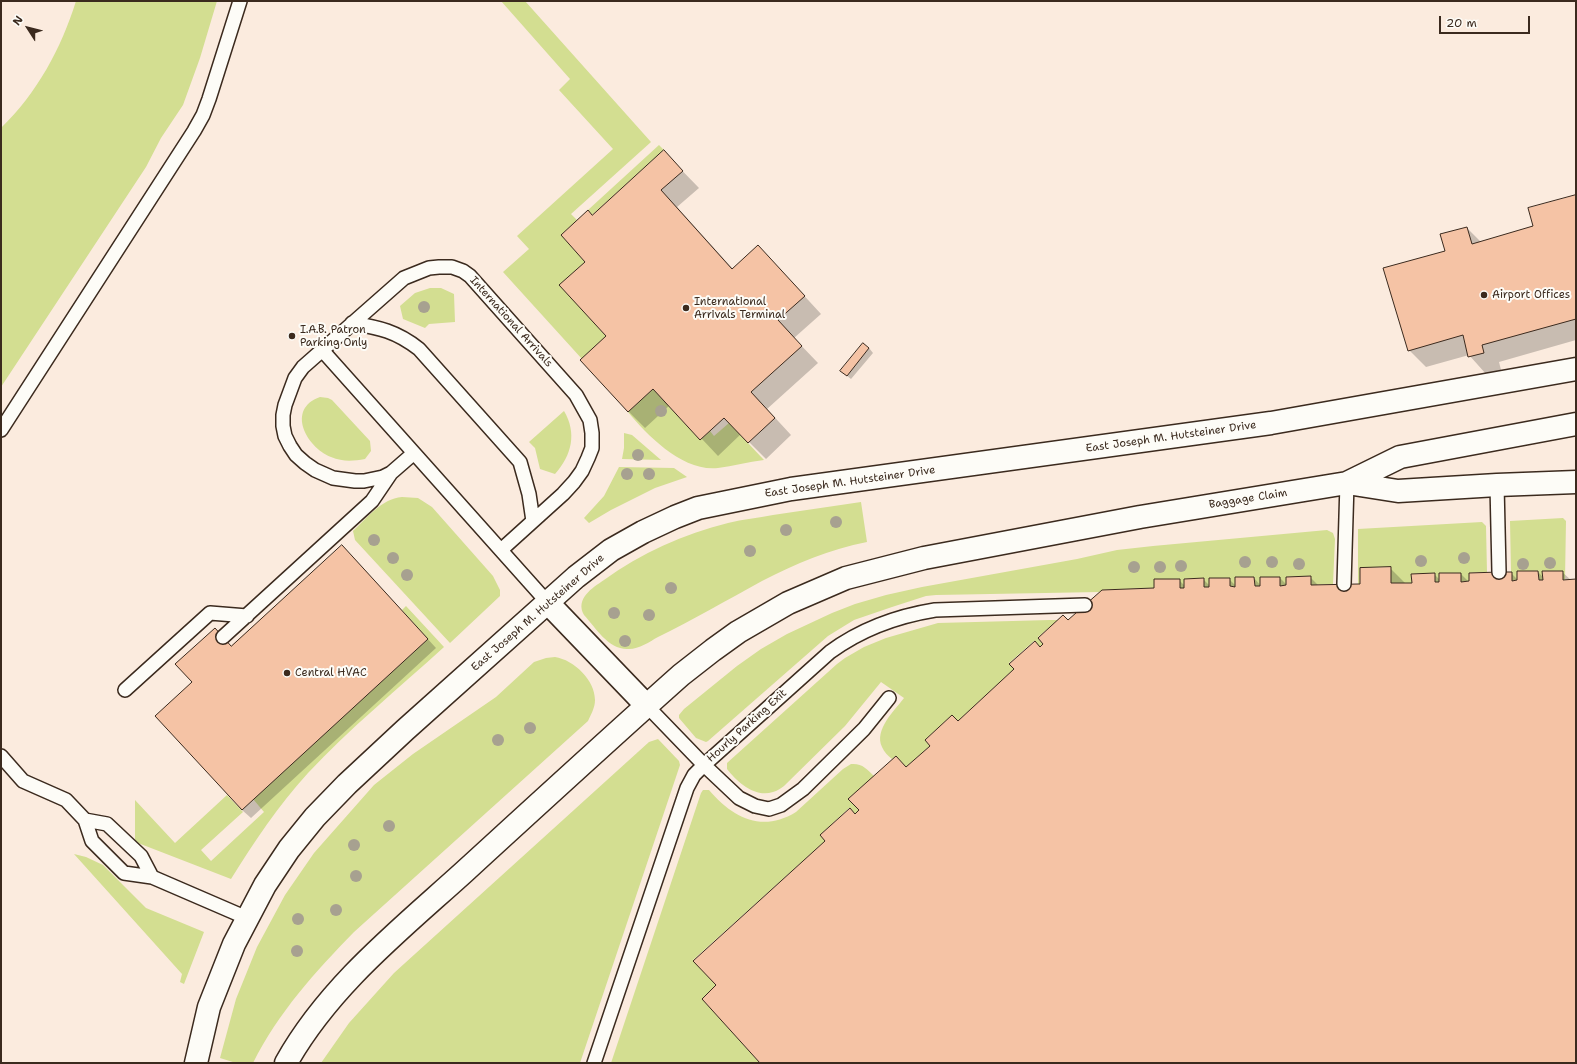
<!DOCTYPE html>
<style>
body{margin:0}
#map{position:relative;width:1577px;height:1064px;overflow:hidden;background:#fdfcf7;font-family:"Shantell Sans",sans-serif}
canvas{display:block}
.frame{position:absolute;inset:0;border:2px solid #3b2a1e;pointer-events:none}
.north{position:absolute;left:8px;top:8px;width:40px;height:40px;-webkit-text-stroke:3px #fdfcf7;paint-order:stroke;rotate:306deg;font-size:11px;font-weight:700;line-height:16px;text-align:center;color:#3b2a1e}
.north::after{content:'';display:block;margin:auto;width:14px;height:18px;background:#3b2a1e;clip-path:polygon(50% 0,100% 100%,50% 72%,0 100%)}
.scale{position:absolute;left:1439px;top:16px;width:91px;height:18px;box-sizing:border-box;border:2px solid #3b2a1e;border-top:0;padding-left:5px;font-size:12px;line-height:14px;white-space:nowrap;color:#3b2a1e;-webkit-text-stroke:3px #fdfcf7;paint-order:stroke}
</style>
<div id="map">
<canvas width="1577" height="1064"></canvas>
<div class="frame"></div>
<div class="north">N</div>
<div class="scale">20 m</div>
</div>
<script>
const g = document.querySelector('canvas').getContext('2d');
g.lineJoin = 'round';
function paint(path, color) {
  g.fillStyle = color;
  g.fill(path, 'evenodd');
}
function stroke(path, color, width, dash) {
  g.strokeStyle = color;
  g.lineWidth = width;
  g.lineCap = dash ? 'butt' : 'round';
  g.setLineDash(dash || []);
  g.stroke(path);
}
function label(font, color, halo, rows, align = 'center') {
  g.font = font + ' "Shantell Sans",sans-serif';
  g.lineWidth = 4;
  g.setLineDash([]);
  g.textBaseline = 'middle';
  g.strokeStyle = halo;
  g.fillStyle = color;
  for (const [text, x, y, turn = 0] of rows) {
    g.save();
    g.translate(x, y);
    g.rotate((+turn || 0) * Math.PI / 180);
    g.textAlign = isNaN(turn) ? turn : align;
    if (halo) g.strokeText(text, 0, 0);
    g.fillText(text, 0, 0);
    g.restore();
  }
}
const built = new Path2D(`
 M1 1H1576V1063H1Z`);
const green = new Path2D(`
 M76 1H217L200 58 183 105 161 138 146 167 1 387V128C37 93 61 49 76 1Z
 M501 1H525L651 142 571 214 577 220 561 235 585 262 560 285 606 336 582 359 503 272 529 249 517 236 613 149 559 90 570 79Z
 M659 145 664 150 592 215 588 210Z
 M430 288H441L454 294 455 322 429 324 425 328 403 319 400 306 415 293Z
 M653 389 700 440 710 431 714 436 729 423 764 460C748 462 733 466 718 468 683 472 648 436 628 412Z
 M320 397 328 398 332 400 370 441 371 451 365 459C353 461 343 462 331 457 306 447 286 409 320 397Z
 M564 411C577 433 572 455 555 474L540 469 535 448 529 442Z
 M624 433 632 435 661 460 622 459 624 448Z
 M619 467 674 468 687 477 655 488 611 510 589 523 584 518 604 496Z
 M402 497 418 498 432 507 493 576 500 590V596L450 643 355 540 353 531C367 518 381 499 402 497Z
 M861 502 867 542C830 549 795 564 762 581 727 600 693 620 658 637 649 642 638 650 627 649 608 649 596 628 584 615 575 599 592 588 604 580 641 553 684 534 728 523 743 519 758 518 773 515 802 511 832 506 861 502Z
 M1563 518 1566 521 1565 579 1563 580V571H1543V580H1539L1538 571H1517V580L1512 581V572H1511L1510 521Z
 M1482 522 1486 526 1487 572 1469 573V581L1461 582V573H1439V582H1435V573L1412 574V583H1391V567L1360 568V584H1358V529Z
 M1327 530 1333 533 1335 539 1333 584 1311 585 1310 576 1286 577V585L1280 586V577H1261L1260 586H1255L1254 577H1235V587L1230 586 1229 578H1209V587H1204L1203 578 1185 579 1184 588H1180V579H1155L1154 588 1102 590 1099 592 936 595 926 596 892 607 854 620 828 636 708 741 706 742 696 738 679 718V715L684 709 737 666 761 649 787 634 832 613 855 604 886 595 922 587 1077 559 1117 550 1153 546Z
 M406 606 444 647C399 688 349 729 308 773 278 806 254 842 231 879L138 843 135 840V800L175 843 227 795 243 812 201 850 211 861 264 812 253 799 428 639 402 610Z
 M1050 620H1058L1038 637 1043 644 1040 647 1034 641 1009 663 1014 669 958 721 952 715 925 740 930 746 906 767 896 756 892 759C888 756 884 752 882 747 874 730 894 711 904 698L881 682 845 726 784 786C781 788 777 791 773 792 755 798 737 782 727 769V763L837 664 845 658 864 647 886 638 938 623Z
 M555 657C574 660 595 680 595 700 595 708 591 714 588 721L354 932C315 972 278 1013 253 1063H236L220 1058 236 999 257 947 285 895 314 853 374 785 413 754 496 697 534 662 546 658Z
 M658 739 679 761 680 765 580 1063H321L349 1023 394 973 649 742Z
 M851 764C862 763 867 769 874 776L848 799 859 810 855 814 849 808 820 835 825 841 693 960 716 985 702 999 760 1063H611L701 793 703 790H709C733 818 762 833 796 812L843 769Z
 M74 854 86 857 103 865 146 908 204 932 184 984 180 982 182 974Z`);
const shadow = new Path2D(`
 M664 152 699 188 677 207 733 269 775 264 821 314 794 338 818 363 767 409 791 435 766 459 741 434 718 456 670 405 645 428 628 411 586 262 593 216Z
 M1576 196V340L1499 362 1501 370 1486 374 1469 355 1426 367 1409 350 1446 252 1467 228 1481 242 1534 227Z
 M869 348 873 353 851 379 846 375Z
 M351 555 436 648 251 818 242 810 231 647Z
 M1390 568 1406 584H1413L1434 574 1440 580 1461 574 1470 583 1511 573 1518 580 1538 572 1544 578 1562 572 1571 580H1576V1063H761L717 985 855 815 1068 621 1179 580 1185 586 1203 579 1210 586 1229 579 1236 586 1254 578 1261 586 1280 578 1287 585 1310 577 1319 586 1361 585Z`);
const building = new Path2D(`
 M664 150 683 171 661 190 732 269 758 245 805 296 778 320 802 346 751 392 775 418 748 443 724 418 700 440 653 389 628 412 580 360 606 336 559 285 585 262 561 235 588 210 592 215Z
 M1576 195V319L1482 345 1484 353 1468 357 1463 335 1408 351 1383 268 1445 251 1440 234 1467 227 1472 244 1533 226 1528 208Z
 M863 343 869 348 847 376 840 371Z
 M342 545 428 639 242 810 155 716 192 682 175 664 215 628 231 646Z
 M1391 567V583H1412L1411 574 1435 573V582H1439V573H1461V582L1469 581V573L1499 572H1512V581L1517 580V571H1538L1539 580H1543L1542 571H1563V580L1576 579V1063H760L702 999 716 985 693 961 825 841 820 835 850 808 855 814 859 810 848 799 896 756 906 767 930 746 925 740 952 715 958 721 1014 669 1009 664 1035 641 1040 647 1043 644 1038 638 1063 615 1068 620 1102 590 1154 588V579H1180V588H1184V579L1204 578V587H1209V578H1230V586L1235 587V577H1254L1255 586H1260V577H1280V586L1286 585V577L1311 576V585L1358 584H1360V568Z`);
const service = new Path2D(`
 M352 323C380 328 396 331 419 349L520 462 529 494 533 521
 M322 350 548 603
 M1 430 194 131 203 115 209 99 240 1
 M414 453 391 473 383 477 364 481H355L333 478 315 470 305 463 296 455 290 446 285 436 283 426V415L285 405 295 378 303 367 404 278 429 268 439 267H452L463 271 470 276 576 395 590 420 592 433V448L588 458 582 471 574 482 563 494 501 550
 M1497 485 1499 572
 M1344 584 1347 483
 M223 637 372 501 391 473
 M125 690 210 613 247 616
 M647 706 704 765 739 798 755 806 769 809 781 805 803 789 864 729 889 698
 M1 756 23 781 66 800 85 820 92 841 124 873 152 877 247 918
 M85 820 107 824 141 856 152 877
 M594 1063 687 788 694 775 704 765 830 652C860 630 898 616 935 610L1085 605`);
const minor = new Path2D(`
 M1347 483 1400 457 1576 424
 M548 603 647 706
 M196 1063 209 1007 234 944 265 885 289 849 315 817 347 784 405 730 576 577 611 550 643 532 675 517 698 508 791 489 1271 423 1576 369
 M286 1063C329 986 400 930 464 872 536 806 608 740 681 675L713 650 738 632 788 603 846 578 924 558 1140 517 1347 483 1398 491 1497 485 1576 482`);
const trees = [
 [424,307],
 [661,411],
 [638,455],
 [627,474],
 [649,474],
 [836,522],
 [786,530],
 [374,540],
 [750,551],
 [393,558],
 [1464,558],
 [1421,561],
 [1245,562],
 [1272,562],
 [1550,563],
 [1299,564],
 [1523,564],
 [1181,566],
 [1134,567],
 [1160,567],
 [407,575],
 [671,588],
 [614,613],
 [649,615],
 [625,641],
 [530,728],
 [498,740],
 [389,826],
 [354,845],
 [356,876],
 [336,910],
 [298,919],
 [297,951]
];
const markers = [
 [1484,295,4,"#3b2a1e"],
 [686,308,4,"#3b2a1e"],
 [292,336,4,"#3b2a1e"],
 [287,673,4,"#3b2a1e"]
];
const poiNames = [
 ["Airport Offices",1492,295],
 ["International",694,302],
 ["Arrivals Terminal",694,315],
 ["I.A.B. Patron",300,330],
 ["Parking Only",300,343],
 ["Central HVAC",295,673]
];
const streetNames = [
 ["International Arrivals",511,322,48],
 ["East Joseph M. Hutsteiner Drive",1171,437,-8],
 ["East Joseph M. Hutsteiner Drive",850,482,-8],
 ["Baggage Claim",1248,499,-9],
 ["East Joseph M. Hutsteiner Drive",538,613,-41],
 ["Hourly Parking Exit",747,726,-42]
];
paint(built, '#fbebde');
paint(green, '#d3de91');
paint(shadow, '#0003');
paint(building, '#f5c3a5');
stroke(building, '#3b2a1e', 1);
stroke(service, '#3b2a1e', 16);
stroke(minor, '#3b2a1e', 25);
stroke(service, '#fdfcf7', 13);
stroke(minor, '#fdfcf7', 22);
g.fillStyle = '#a7a190';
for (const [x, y] of trees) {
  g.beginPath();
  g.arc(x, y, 6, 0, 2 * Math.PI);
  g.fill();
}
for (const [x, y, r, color] of markers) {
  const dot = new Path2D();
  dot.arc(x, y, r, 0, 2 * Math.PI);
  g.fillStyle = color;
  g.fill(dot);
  stroke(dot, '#fdfcf7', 1.5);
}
label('11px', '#3b2a1e', '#fdfcf7', poiNames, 'left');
label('11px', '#3b2a1e', '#fdfcf7', streetNames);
</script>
